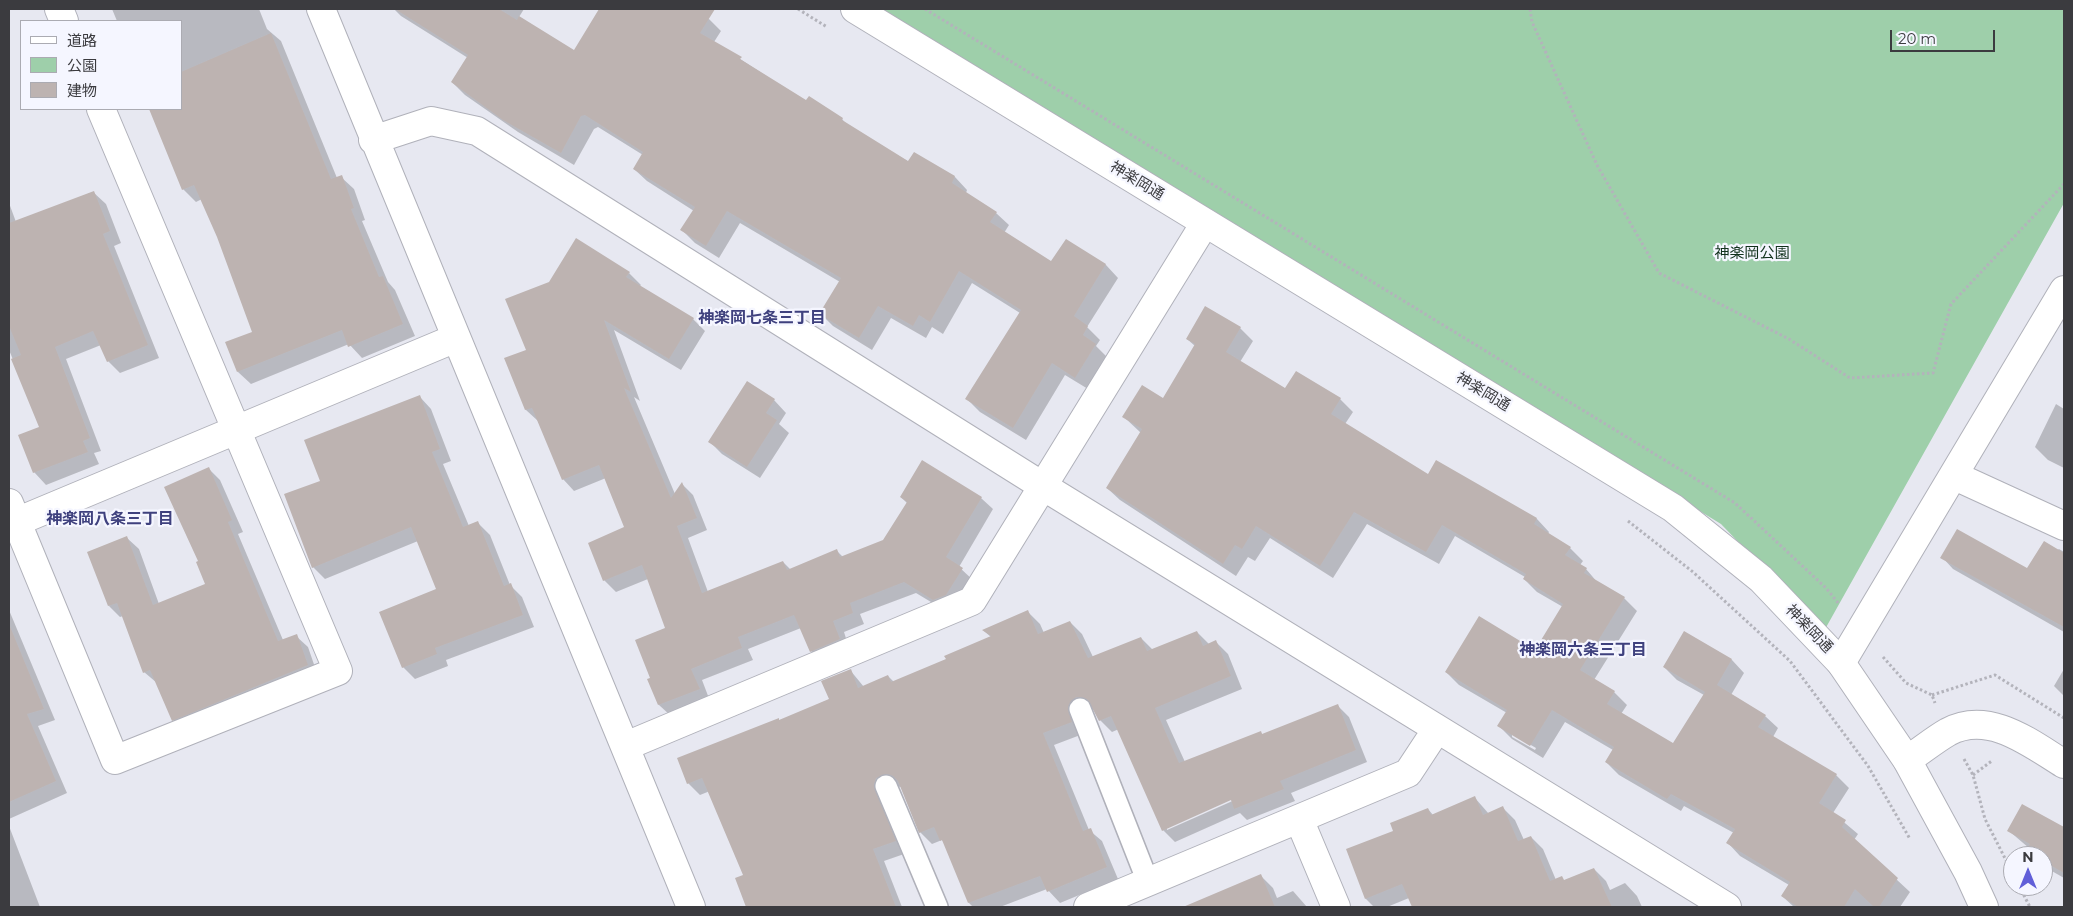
<!DOCTYPE html>
<meta charset="utf-8">
<style>
body{margin:0}
#map{position:relative;width:2073px;height:916px;overflow:hidden;background:#e7e8f1;font-family:Montserrat,"Noto Sans JP",sans-serif}
canvas{display:block}
.frame{position:absolute;inset:0;border:10px solid #3b3b3f;pointer-events:none}
.legend{position:absolute;left:20px;top:20px;width:162px;height:90px;box-sizing:border-box;background:#f5f6ff;border:1px solid #ababb2;margin:0;padding:6px 9px;list-style:none;font-size:15px;color:#3b3b3f}
.legend li{display:flex;align-items:center;gap:10px;height:25px}
.legend b{width:25px;border:1px solid #ababb2}
.north{position:absolute;left:2003px;top:846px;width:50px;height:50px;box-sizing:border-box;background:#f5f6ff;border:1px solid #ababb2;border-radius:50%;rotate:0deg;font-size:14px;font-weight:700;line-height:20px;text-align:center;color:#3b3b3f}
.north::after{content:'';display:block;margin:auto;width:18px;height:22px;background:#615fd8;clip-path:polygon(50% 0,100% 100%,50% 72%,0 100%)}
.scale{position:absolute;left:1890px;top:30px;width:105px;height:22px;box-sizing:border-box;border:2px solid #3b3b3f;border-top:0;padding-left:6px;font-size:15px;line-height:18px;white-space:nowrap;color:#3b3b3f;-webkit-text-stroke:4px #f5f6ff;paint-order:stroke}
</style>
<div id="map">
<canvas width="2073" height="916"></canvas>
<div class="frame"></div>
<ul class="legend">
<li><b style="height:6px;background:#fff"></b>道路</li>
<li><b style="height:14px;background:#9ecfaa"></b>公園</li>
<li><b style="height:14px;background:#bdb3b1"></b>建物</li>
</ul>
<div class="north">N</div>
<div class="scale">20 m</div>
</div>
<script>
const g = document.querySelector('canvas').getContext('2d');
g.lineJoin = 'round';
function paint(path, color) {
  g.fillStyle = color;
  g.fill(path, 'evenodd');
}
function stroke(path, color, width, dash) {
  g.strokeStyle = color;
  g.lineWidth = width;
  g.lineCap = dash ? 'butt' : 'round';
  g.setLineDash(dash || []);
  g.stroke(path);
}
function label(font, color, halo, rows, align = 'center') {
  g.font = font + ' Montserrat,"Noto Sans JP",sans-serif';
  g.lineWidth = 4.5;
  g.setLineDash([]);
  g.textBaseline = 'middle';
  g.strokeStyle = halo;
  g.fillStyle = color;
  for (const [text, x, y, turn = 0] of rows) {
    g.save();
    g.translate(x, y);
    g.rotate((+turn || 0) * Math.PI / 180);
    g.textAlign = isNaN(turn) ? turn : align;
    if (halo) g.strokeText(text, 0, 0);
    g.fillText(text, 0, 0);
    g.restore();
  }
}
const green = new Path2D(`
 M879 9H2064V203L1824 631 1721 524Z`);
const shadow = new Path2D(`
 M112 9H259L267 29 281 41 337 178 341 177 354 189 365 220 362 221 388 282 395 290 415 336 362 358 349 344 251 384 238 372 227 343 254 332 218 236 202 199 196 202 183 189 150 109H181V21H117Z
 M394 9H524L519 17 575 52 600 9H693L709 19 721 31 714 42 806 102 842 119 848 126 909 162 914 154 955 177 967 190 966 193 996 213 1009 225 1004 233 1052 263 1066 241 1106 265 1118 278 1087 327 1100 340 1096 346 1108 358 1088 389 1065 375 1026 440 980 412 967 399 1020 313 972 283 943 334 932 327 926 338 891 318 872 350 833 326 821 314 840 282 740 223 719 258 695 243 682 230 694 211 647 181 634 169 643 155 598 127 594 129 574 165 518 132 465 95 452 82 468 58 401 16Z
 M93 192 106 204 121 243 114 246 159 358 120 373 108 361 101 345 66 359 101 451 94 453 99 464 46 485 34 472 41 427 9 350V203L16 222Z
 M629 273 641 285 639 287 693 319 705 331 681 370 614 330 640 401 634 397 675 494 682 484 693 495 707 530 688 538 708 592 783 562 791 570 837 551 843 557 884 541 908 504 901 497 981 498 993 509 959 567 974 581 946 611 916 593 860 614 864 624 844 632 850 651 822 663 811 651 801 628 748 649 753 660 702 680 710 701 671 716 659 705 649 680 652 678 667 629 648 579 616 592 604 580 626 528 606 478 574 491 563 479 538 421 526 410 506 359 528 350Z
 M1205 308 1240 328 1253 341 1240 362 1286 389 1340 399 1353 412 1345 424 1428 475 1537 519 1549 532 1548 534 1570 548 1583 561 1580 565 1586 569 1598 583 1624 598 1637 611 1594 680 1614 692 1627 705 1621 714 1673 745 1704 695 1677 680 1664 667 1684 633 1732 660 1744 673 1731 695 1765 716 1778 728 1773 737 1836 775 1849 788 1833 813 1858 834 1854 840 1910 892 1900 907H1794L1782 896 1789 885 1740 856 1728 843 1734 833 1684 806 1681 811 1619 775 1606 762 1613 750 1565 722 1543 758 1512 739 1499 726 1507 713 1459 685 1446 672 1536 652 1563 607 1537 592 1524 579 1525 577 1455 536 1439 564 1367 524 1333 578 1270 538 1255 561 1248 557 1236 576 1120 500 1107 488 1141 433 1124 417 1163 399 1195 346 1187 339ZM1512 734 1536 748 1535 750 1512 737Z
 M420 397 431 409 451 461 443 464 469 526 478 523 490 535 510 585 522 597 534 627 446 660 448 666 415 679 403 667 438 590 418 541 325 579 313 567 321 482Z
 M774 400 786 413 779 424 789 433 760 478 722 454 709 441Z
 M2056 404 2064 409V468L2048 460 2035 447Z
 M208 468 220 480 243 532 238 534 283 640 296 636 308 647 318 676 184 731 173 720 157 683 144 672 123 616 120 617 109 606 127 538 139 549 159 604 207 585 199 562Z
 M2059 549 2064 552V632L1953 569 1942 557 2028 570Z
 M9 610 55 720 38 726 67 793 9 819Z
 M1028 612 1040 624 1044 633 1070 622 1082 634 1093 657 1141 638 1153 650 1197 632 1209 644 1216 642 1228 654 1242 689 1166 720 1185 762 1261 733 1263 735 1337 705 1349 717 1367 762 1291 793 1295 801 1247 820 1240 813 1175 842 1163 830 1119 729 1112 732 1100 720 1095 710 1088 709 1083 734 1054 745 1089 830 1102 841 1118 879 1060 903 1047 889 1000 907H973L969 903 945 844 942 840 932 844 920 832 901 787 894 786 907 853 884 861 902 907H747L736 879 745 876 710 791 700 795 688 783 778 719 780 721 830 699 850 670 864 687 888 676 894 682 948 660 991 637 984 631ZM1236 797 1237 799 1167 830V827Z
 M2064 669V696L2054 686Z
 M1475 798 1489 814 1503 808 1515 820 1524 840 1531 837 1543 849 1556 880 1565 881 1594 869 1606 881 1610 890 1625 883 1637 896 1642 907H1413L1409 898 1387 907H1374L1366 899 1347 850 1395 832 1428 809 1433 815Z
 M2022 806 2064 829V878L2043 866V856H2031L2027 852 2029 848 2009 831Z
 M9 826 40 907H9Z
 M1261 876 1273 888 1277 898 1293 891 1307 907H1191Z`);
const building = new Path2D(`
 M395 9H499L517 20 519 16 574 50 599 9H715L700 33 742 57 740 59 806 100 809 96 843 118 842 120 908 161 914 152 955 176 952 183 997 212 990 222 1051 261 1066 239 1106 264 1074 316 1088 326 1083 335 1096 344 1075 378 1052 363 1013 428 965 399 1021 310 959 271 930 322 919 315 913 326 878 306 859 338 819 314 841 278 727 211 706 246 680 230 695 207 633 169 643 152 585 115 581 116 561 153 503 120 451 82 468 55Z
 M271 33 331 179 342 175 354 208 351 209 379 277 383 276 403 324 348 347 342 330 237 372 225 342 252 332 217 237 194 185 182 190 149 109H181V72Z
 M94 191 110 231 103 234 148 345 107 362 93 331 55 347 90 438 83 441 88 452 33 473 18 435 39 427 11 359 21 355 9 326V223Z
 M576 238 630 272 626 277 694 318 669 359 604 320 631 392 624 388 671 498 682 482 697 518 677 526 702 593 783 561 787 570 837 549 840 557 883 540 907 502 900 497 922 460 982 497 946 557 963 568 946 595 933 600 904 582 850 603 853 613 833 621 840 639 810 652 794 615 738 637 742 648 691 669 700 689 658 705 647 679 650 678 635 640 665 628 642 565 603 581 588 543 624 527 599 465 562 480 532 408 525 410 504 358 526 350 505 299 549 282Z
 M1205 306 1241 327 1226 352 1285 388 1296 371 1341 398 1331 414 1428 474 1436 460 1537 518 1534 524 1571 547 1565 555 1587 568 1584 573 1625 597 1580 670 1615 691 1607 704 1673 743 1705 692 1663 667 1684 631 1732 659 1717 685 1766 715 1758 727 1837 774 1819 803 1846 820 1842 827 1898 878 1879 907H1874L1855 889 1844 907H1798L1781 896 1790 882 1726 843 1735 829 1671 794 1667 799 1605 762 1614 747 1552 710 1530 746 1497 726 1507 710 1445 672 1479 616 1535 650 1563 604 1523 579 1526 574 1442 525 1426 552 1354 512 1320 566 1256 526 1242 549 1235 545 1223 564 1106 488 1142 429 1122 417 1142 385 1163 398 1195 344 1186 339Z
 M747 381 775 399 766 413 777 420 747 467 708 442Z
 M420 395 440 449 432 452 463 527 478 521 504 586 511 583 523 615 435 648 437 654 402 668 379 612 436 589 411 527 312 568 284 494 320 481 304 440Z
 M209 467 232 520 228 522 278 641 297 634 308 665 172 721 150 670 143 673 117 603 108 606 87 552 127 536 153 605 205 584 196 562 198 561 164 487Z
 M1957 529 2027 568 2044 541 2064 553V627L1940 558Z
 M1028 610 1038 634 1070 621 1088 658 1141 637 1147 651 1197 631 1203 646 1216 640 1231 676 1155 708 1179 763 1261 731 1262 734 1338 704 1356 750 1280 781 1284 789 1234 809 1231 800 1162 831 1111 716 1099 721 1088 700 1076 697 1068 707 1072 722 1043 733 1083 831 1091 828 1107 867 1047 892 1040 876 968 903 942 840 940 841 934 827 919 833 898 781 893 776 887 774 876 778 874 785 896 841 873 849 896 907H746L735 878 743 875 702 778 687 784 677 758 779 718V720L829 699 821 681 851 669 858 688 888 675 891 682 946 659 944 656 991 636 982 630Z
 M9 624 44 709 27 714 56 781 9 802Z
 M1475 796 1483 815 1503 806 1518 841 1531 836 1550 881 1562 876 1564 880 1594 868 1612 907H1412L1402 884 1365 899 1346 849 1393 831 1390 823 1428 808 1431 815Z
 M2022 804 2064 827V873L2043 861V856H2033L2025 852 2030 844 2007 831Z
 M1261 874 1275 907H1183Z`);
const path = new Path2D(`
 M798 9 827 27
 M925 9 1735 503 1826 588 1839 604
 M1530 9 1532 22 1597 165 1659 273 1789 339 1850 378 1933 373 1951 304 2064 184
 M1628 521 1693 572 1790 661 1868 766 1910 839
 M1883 657 1906 683 1932 695 1935 703
 M1932 695 1995 675 2064 718
 M1964 759 1973 775 1985 819 2013 874
 M1973 775 1993 760
 M2019 886 2030 907`);
const service = new Path2D(`
 M1080 709 1148 882
 M886 786 937 907`);
const minor = new Path2D(`
 M59 9 64 21
 M321 9 691 907
 M373 140 431 121 477 131 1041 485 1727 907
 M1955 476 2064 526
 M9 503 115 760 338 671 101 109
 M9 525 456 338
 M1841 663 2064 290
 M626 746 972 601 1205 223
 M1907 760C1921 751 1934 740 1948 732 1989 710 2030 743 2064 764
 M1299 819 1336 907
 M1088 907 1408 773 1437 729`);
const tertiary = new Path2D(`
 M855 9 1673 508 1761 579 1841 663 1907 760 1968 872 1984 907`);
const streetNames = [
 ["神楽岡通",1137,181,31],
 ["神楽岡通",1483,392,31],
 ["神楽岡通",1809,629,46]
];
const parkNames = [
 ["神楽岡公園",1752,254]
];
const neighbourhoodNames = [
 ["神楽岡七条三丁目",762,318],
 ["神楽岡八条三丁目",110,519],
 ["神楽岡六条三丁目",1583,650]
];
paint(green, '#9ecfaa');
paint(shadow, '#0003');
paint(building, '#bdb3b1');
stroke(service, '#b0b1ba', 24);
stroke(minor, '#b0b1ba', 30);
stroke(tertiary, '#b0b1ba', 30);
stroke(path, '#b3b3bb', 3, [2.5, 2.5]);
stroke(service, '#fff', 21);
stroke(minor, '#fff', 28);
stroke(tertiary, '#fff', 28);
label('15px', '#3b3b3f', '#f5f6ff', streetNames);
label('15px', '#11311c', '#f5f6ff', parkNames);
label('bold 16px', '#3f417e', '#f5f6ff', neighbourhoodNames);
</script>
